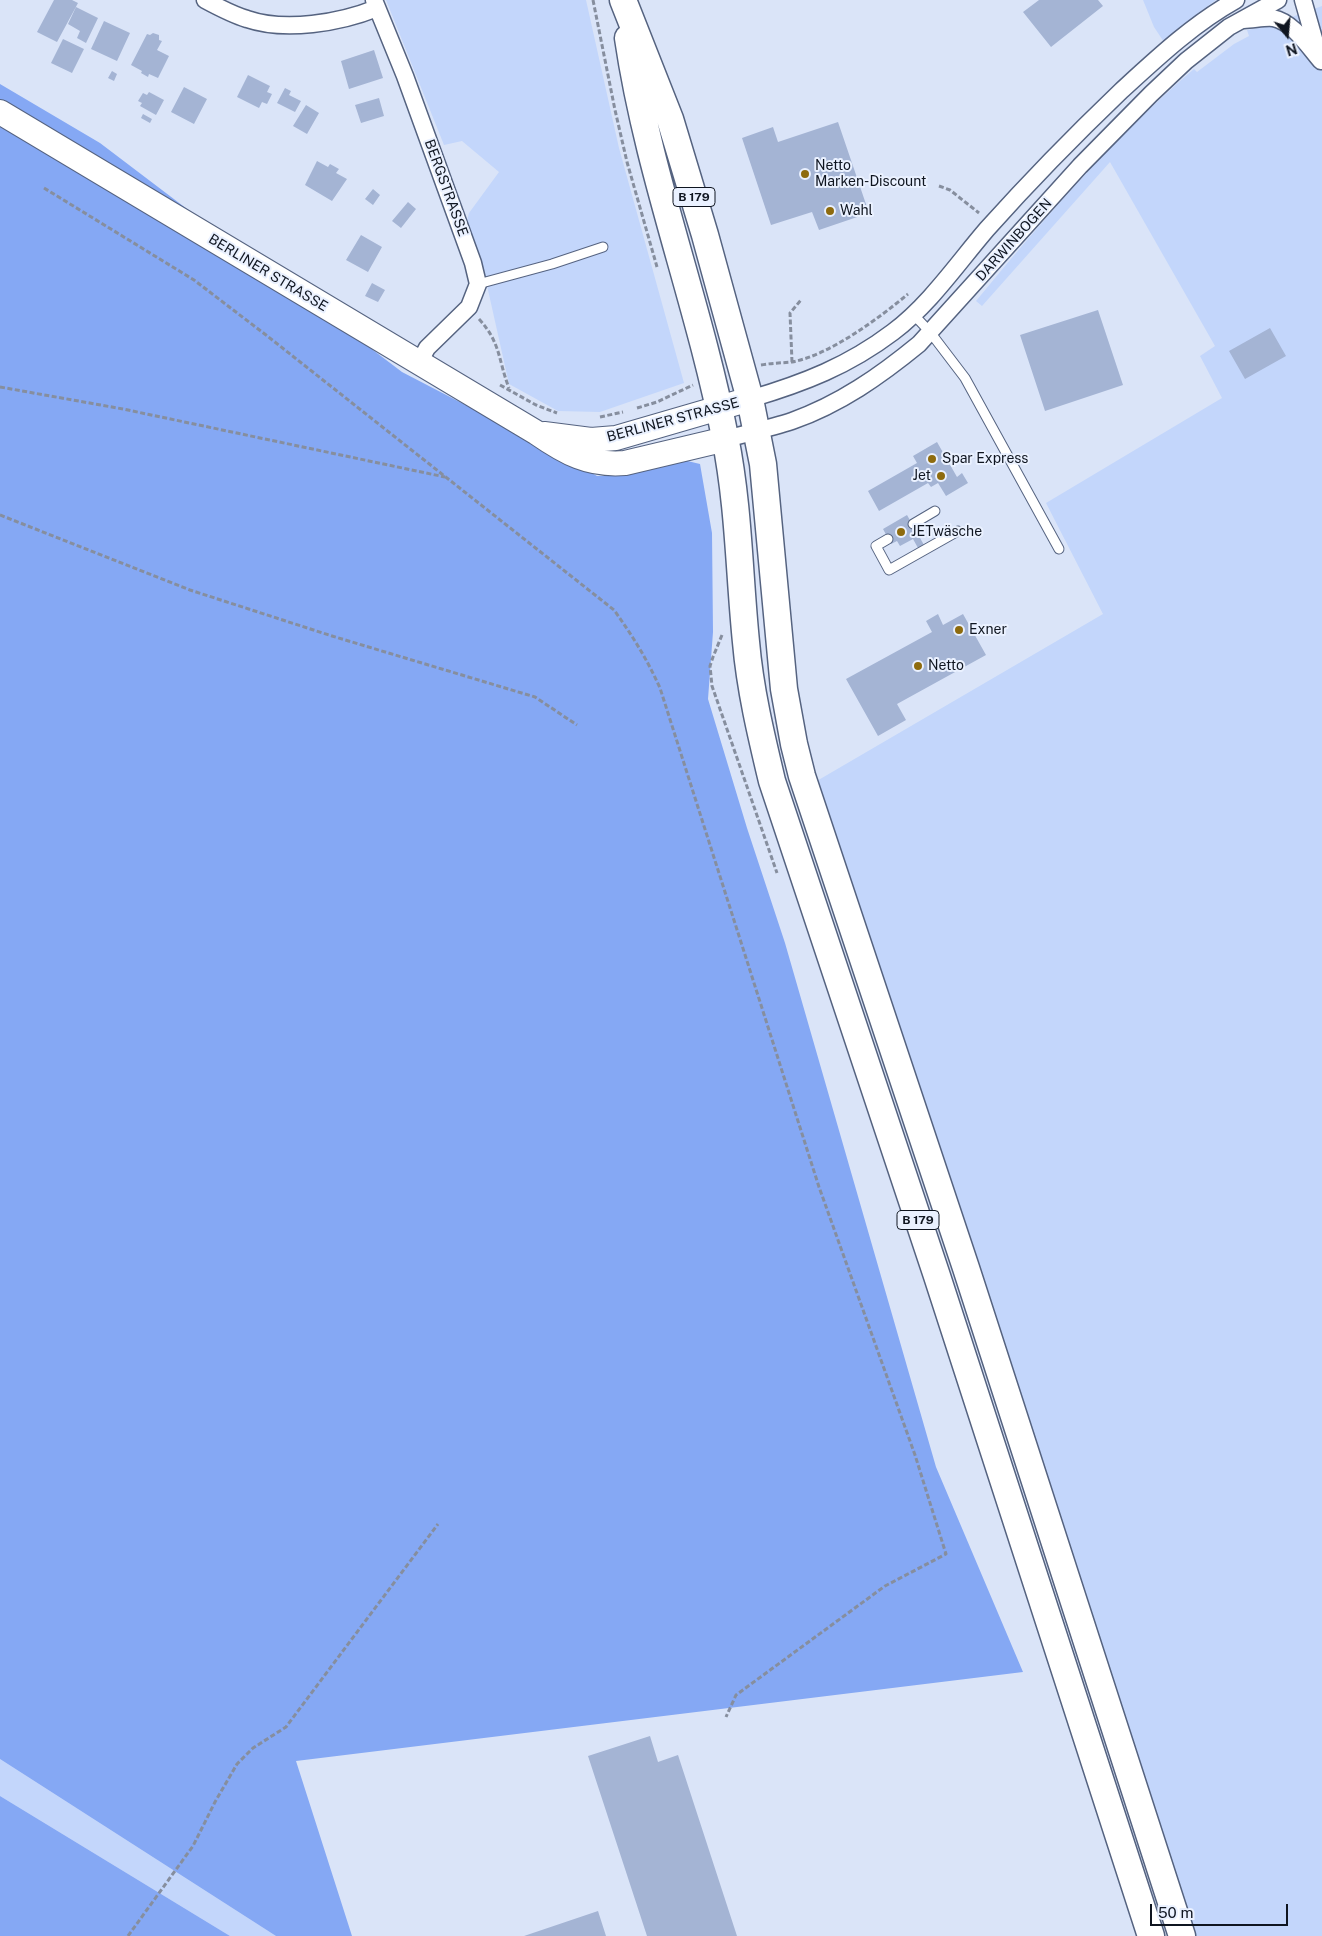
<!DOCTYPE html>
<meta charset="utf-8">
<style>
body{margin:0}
#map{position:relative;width:1322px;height:1936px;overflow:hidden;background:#dae4f8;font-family:"Public Sans",sans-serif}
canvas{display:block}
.north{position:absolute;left:1262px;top:10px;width:50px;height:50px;-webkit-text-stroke:4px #eaf1ff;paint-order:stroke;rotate:163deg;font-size:14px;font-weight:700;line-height:20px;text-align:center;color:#0f1520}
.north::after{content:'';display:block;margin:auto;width:18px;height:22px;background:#0f1520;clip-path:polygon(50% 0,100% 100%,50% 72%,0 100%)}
.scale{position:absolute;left:1150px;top:1904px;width:138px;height:22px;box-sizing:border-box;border:2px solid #0f1520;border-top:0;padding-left:6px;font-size:15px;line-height:18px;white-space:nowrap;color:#0f1520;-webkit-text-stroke:4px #eaf1ff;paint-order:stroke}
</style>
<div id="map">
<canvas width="1322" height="1936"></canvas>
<div class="north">N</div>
<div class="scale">50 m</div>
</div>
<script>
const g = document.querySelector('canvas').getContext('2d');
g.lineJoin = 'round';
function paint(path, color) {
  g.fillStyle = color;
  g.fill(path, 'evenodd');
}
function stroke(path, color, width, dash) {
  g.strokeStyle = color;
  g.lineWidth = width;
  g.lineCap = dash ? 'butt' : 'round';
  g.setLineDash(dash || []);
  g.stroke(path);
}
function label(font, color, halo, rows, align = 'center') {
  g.font = font + ' "Public Sans",sans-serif';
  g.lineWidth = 4;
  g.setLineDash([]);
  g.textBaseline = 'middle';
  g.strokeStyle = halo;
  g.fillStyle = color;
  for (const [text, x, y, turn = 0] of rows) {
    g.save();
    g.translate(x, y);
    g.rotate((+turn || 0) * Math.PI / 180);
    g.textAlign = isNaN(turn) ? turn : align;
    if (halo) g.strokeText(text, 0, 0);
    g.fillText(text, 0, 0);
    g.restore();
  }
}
const green = new Path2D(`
 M386 0H586L619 148 684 383 600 412 558 411 509 384 482 263 468 239 466 225 469 213 499 172 462 141 444 145Z
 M1143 0H1216L1172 33 1175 37 1166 45 1154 27Z
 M1322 6V1936H1195L892 1009 815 782 1103 614 1046 503 1222 398 1200 356 1215 346 1110 162 982 306 976 301C1044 219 1113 138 1194 69L1197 72 1234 44 1249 36 1247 30 1267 26Z
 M0 1759 276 1936H230L0 1796Z`);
const forest = new Path2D(`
 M0 84 100 143 402 372 556 452 597 476H620L679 459 700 464 712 533 713 632 708 699 747 828 785 943 936 1467 1023 1672 296 1761 352 1936H276L0 1759Z
 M0 1796 230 1936H0Z`);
const building = new Path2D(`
 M54 0H72L78 3 57 42 37 32Z
 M1039 0H1098L1103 6 1051 47 1023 12Z
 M76 7 98 18 86 43 77 38 80 31 68 24Z
 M104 21 130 33 117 61 91 49Z
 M153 33 159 35V40L162 41 157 50 169 56 158 78 149 74 148 77 141 73 142 71 131 65 147 34 150 35Z
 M63 39 84 49 72 73 51 63Z
 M374 50 383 78 349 89 341 61Z
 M112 71 117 74 114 81 108 78Z
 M248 75 270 86 267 92 272 94 267 104 262 102 259 108 237 97Z
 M184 87 207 99 194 124 171 112Z
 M285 88 291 91 289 95 301 101 295 112 277 103Z
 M149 92 164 100 156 115 140 106 142 103 138 101 143 93 147 95Z
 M379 98 384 116 361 123 355 105Z
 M306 105 319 113 307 134 293 126Z
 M143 114 152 119 150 123 141 118Z
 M838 122 869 213 819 230 812 212 771 225 742 138 773 127 778 142Z
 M317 161 328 167 330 164 339 169 336 173 347 179 332 201 305 185Z
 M373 189 380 195 373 205 365 199Z
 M408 202 416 209 401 228 392 221Z
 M361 235 382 247 368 272 346 260Z
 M372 283 385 290 378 302 365 296Z
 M1098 310 1123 385 1045 411 1020 335Z
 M1270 328 1286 356 1245 379 1229 351Z
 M937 442 957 477 962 473 968 483 946 496 938 483 931 487 928 483 879 511 868 491 917 463 913 456Z
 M907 515 924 545 918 548 913 539 900 546 897 541 891 544 883 529Z
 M938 614 943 625 963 614 986 655 897 704 906 720 878 736 846 679 932 632 926 621Z
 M650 1736 658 1762 678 1755 737 1936H647L588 1756Z
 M598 1911 606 1936H524Z`);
const path = new Path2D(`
 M593 0 615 110 627 162 657 267
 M939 186 950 190 979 213
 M44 188 194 280 266 335 614 610C632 635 647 659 660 688L819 1187 915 1455 946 1554 885 1586 736 1695 726 1717
 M479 319C501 343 498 360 509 388
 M792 362 790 313 801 300
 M761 365C772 363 782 363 792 362 830 355 879 318 908 294
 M500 385 536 405 557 413
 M0 387 123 409 445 477
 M637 408 657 402 693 385
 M600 417 623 412
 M0 515 190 590 332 636 535 697 577 725
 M722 635 713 657 710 666 712 686 777 873
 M128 1936 193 1846 215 1802 237 1764 253 1748 286 1727 438 1524`);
const lane = new Path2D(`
 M478 284 552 264 603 247
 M913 314 930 332 965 378 1059 549
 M913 524 935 511
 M888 539 876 546 889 570 958 531`);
const street = new Path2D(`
 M205 0C218 7 233 15 247 19 285 32 340 23 377 8
 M374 0 405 76 473 263 478 284 469 307 427 348 419 363
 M1303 0 1319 56
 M1244 20C1253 20 1264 17 1273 18 1293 22 1308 46 1321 61
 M750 399C804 383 848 366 893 332 930 304 957 264 987 229 1030 181 1075 135 1121 91 1157 58 1193 24 1236 0
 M726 439C748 433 771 428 792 421 840 404 880 376 919 344L1080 166 1151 94 1186 61 1229 27 1278 0`);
const secondary = new Path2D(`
 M0 112 537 433C566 453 589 466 625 463L726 439
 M544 434 591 440 616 438 750 399`);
const primary = new Path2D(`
 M623 0 670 119 705 235 750 399 763 464 784 689 794 744 802 776 966 1268 1182 1936
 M628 38C648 174 699 303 725 437 739 507 739 573 746 642 750 689 761 735 772 781L937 1276 1151 1936`);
const markers = [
 [805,174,5,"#8e6b0e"],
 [830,211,5,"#8e6b0e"],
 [932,459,5,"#8e6b0e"],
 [941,476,5,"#8e6b0e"],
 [901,532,5,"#8e6b0e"],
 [959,630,5,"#8e6b0e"],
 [918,666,5,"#8e6b0e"]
];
const shields = [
 [694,197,42],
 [918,1220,42]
];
const shieldNames = [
 ["B 179",694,197],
 ["B 179",918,1220]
];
const poiNames = [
 ["Netto",815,166],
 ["Marken-Discount",815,182],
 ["Wahl",840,211],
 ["Spar Express",942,459],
 ["Jet",931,476,"right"],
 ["JETwäsche",911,532],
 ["Exner",969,630],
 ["Netto",928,666]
];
const streetNames = [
 ["BERGSTRASSE",446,188,70],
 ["DARWINBOGEN",1014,240,-48],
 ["BERLINER STRASSE",268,273,31],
 ["BERLINER STRASSE",673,420,-15]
];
paint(green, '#c3d6fb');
paint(forest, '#85a8f4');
paint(building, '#a4b4d4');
stroke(lane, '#556380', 11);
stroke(street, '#556380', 19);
stroke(secondary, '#556380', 26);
stroke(primary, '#556380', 29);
stroke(path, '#868e9e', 3, [5, 2.5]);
stroke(lane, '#fff', 9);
stroke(street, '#fff', 16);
stroke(secondary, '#fff', 24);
stroke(primary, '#fff', 26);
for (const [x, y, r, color] of markers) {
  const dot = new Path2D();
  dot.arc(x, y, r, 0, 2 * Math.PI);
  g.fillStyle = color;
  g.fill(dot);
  stroke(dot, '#eaf1ff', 2);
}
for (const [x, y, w] of shields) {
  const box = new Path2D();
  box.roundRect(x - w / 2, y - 9.5, w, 19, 4);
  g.fillStyle = '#eaf1ff';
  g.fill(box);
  stroke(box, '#0f1520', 1);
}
label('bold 12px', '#0f1520', null, shieldNames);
label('14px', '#0f1520', '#eaf1ff', poiNames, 'left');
label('14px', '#0f1520', '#eaf1ff', streetNames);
</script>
